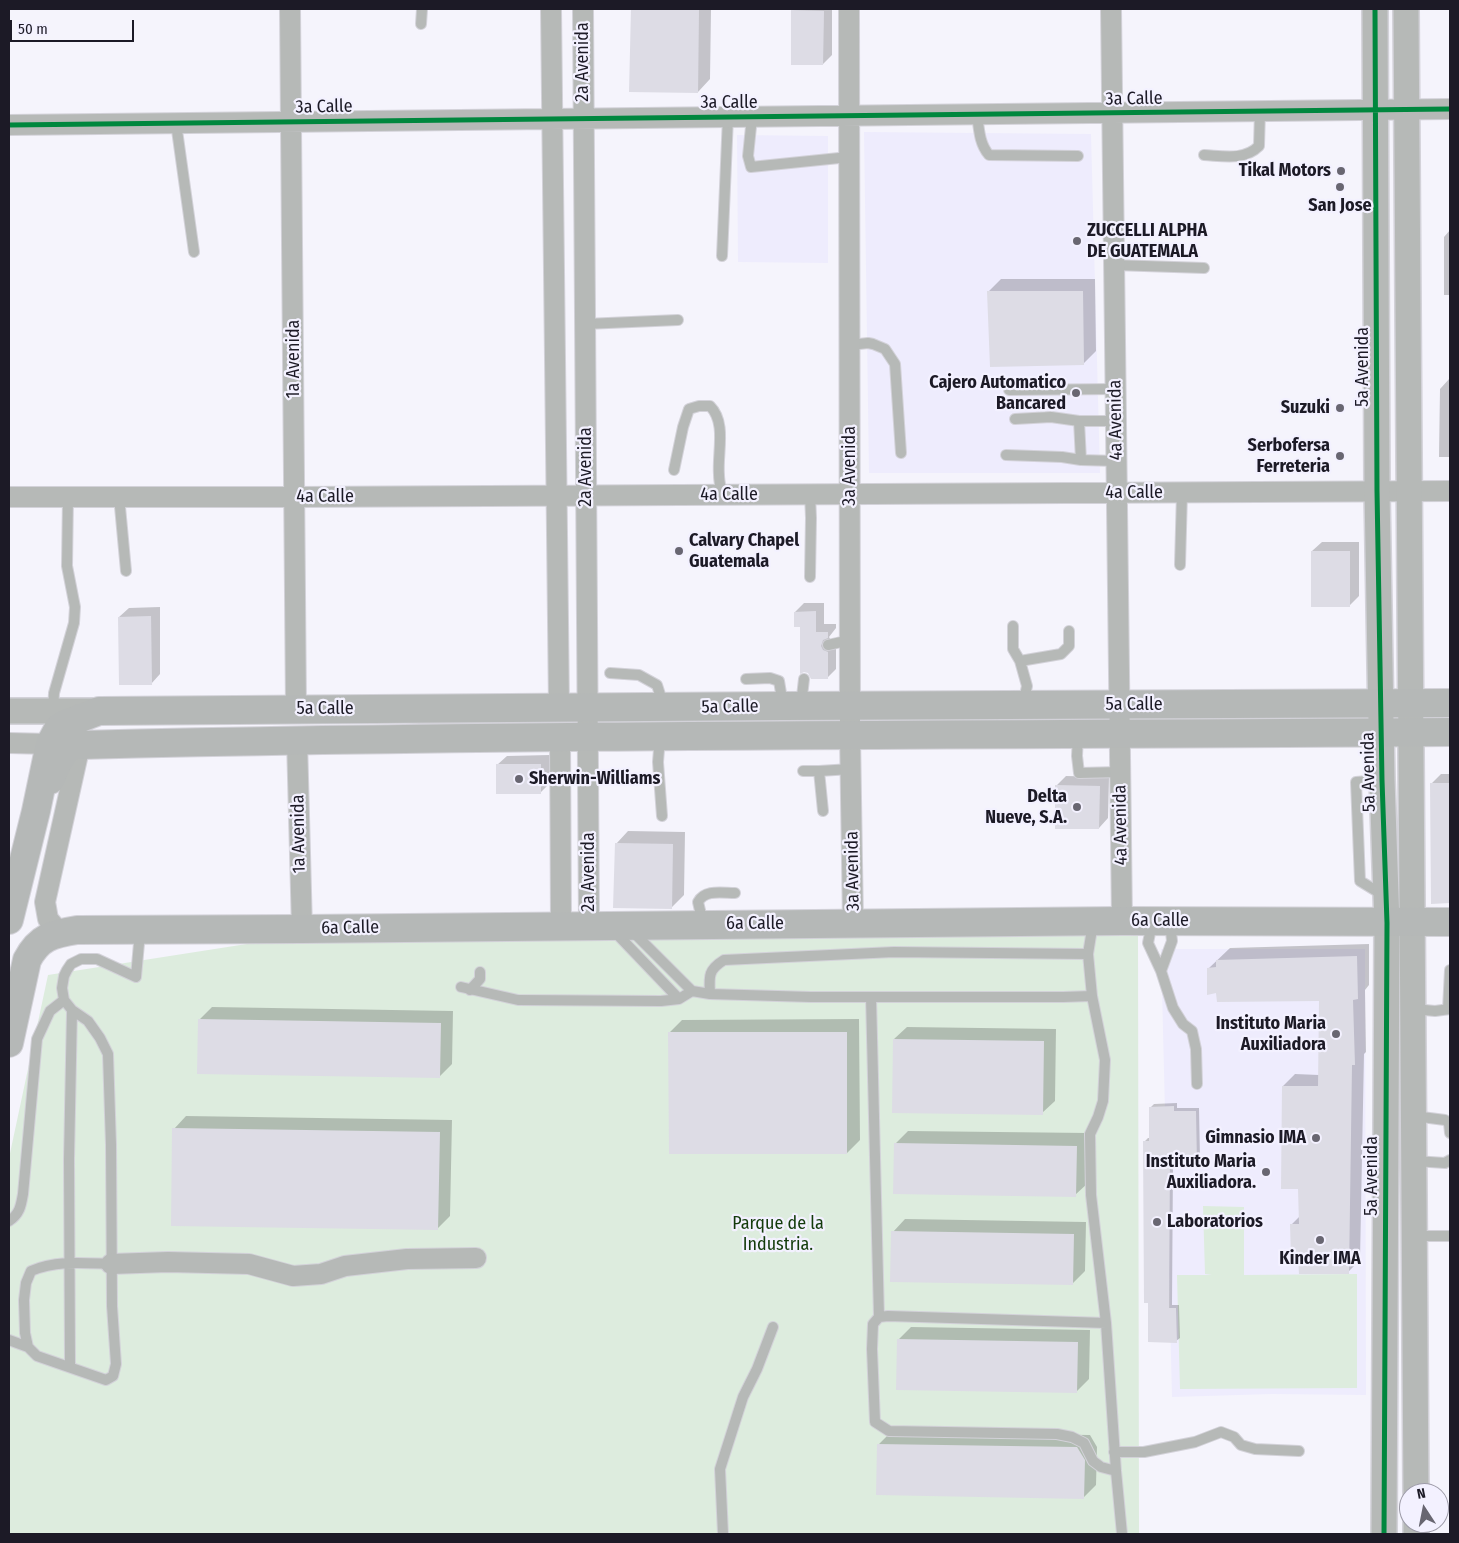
<!DOCTYPE html>
<style>
body{margin:0}
#map{position:relative;width:1459px;height:1543px;overflow:hidden;background:#f5f4fc;font-family:"Fira Sans Condensed",sans-serif}
canvas{display:block}
.frame{position:absolute;inset:0;border:10px solid #1c1a26;pointer-events:none}
.north{position:absolute;left:1399px;top:1483px;width:50px;height:50px;box-sizing:border-box;background:#f3f1ff;border:1px solid #9d9ba8;border-radius:50%;rotate:349deg;font-size:14px;font-weight:700;line-height:20px;text-align:center;color:#1c1a26}
.north::after{content:'';display:block;margin:auto;width:18px;height:22px;background:#686671;clip-path:polygon(50% 0,100% 100%,50% 72%,0 100%)}
.scale{position:absolute;left:10px;top:20px;width:124px;height:22px;box-sizing:border-box;border:2px solid #1c1a26;border-top:0;padding-left:6px;font-size:15px;line-height:18px;white-space:nowrap;color:#1c1a26;-webkit-text-stroke:4px #f3f1ff;paint-order:stroke}
</style>
<div id="map">
<canvas width="1459" height="1543"></canvas>
<div class="frame"></div>
<div class="north">N</div>
<div class="scale">50 m</div>
</div>
<script>
const g = document.querySelector('canvas').getContext('2d');
g.lineJoin = 'round';
function paint(path, color) {
  g.fillStyle = color;
  g.fill(path, 'evenodd');
}
function stroke(path, color, width, dash) {
  g.strokeStyle = color;
  g.lineWidth = width;
  g.lineCap = dash ? 'butt' : 'round';
  g.setLineDash(dash || []);
  g.stroke(path);
}
function label(font, color, halo, rows, align = 'center') {
  g.font = font + ' "Fira Sans Condensed",sans-serif';
  g.lineWidth = 4.5;
  g.setLineDash([]);
  g.textBaseline = 'middle';
  g.strokeStyle = halo;
  g.fillStyle = color;
  for (const [text, x, y, turn = 0] of rows) {
    g.save();
    g.translate(x, y);
    g.rotate((+turn || 0) * Math.PI / 180);
    g.textAlign = isNaN(turn) ? turn : align;
    if (halo) g.strokeText(text, 0, 0);
    g.fillText(text, 0, 0);
    g.restore();
  }
}
const built = new Path2D(`
 M864 132 1091 134 1100 473H869Z
 M737 135 828 136V263L738 262Z
 M1161 949H1365L1366 1395 1272 1394 1172 1397Z`);
const green = new Path2D(`
 M1138 934 1139 1534H9V1158L48 975 298 936Z
 M1203 1206 1244 1207V1275L1357 1274V1388L1180 1389 1177 1275H1212L1205 1274Z`);
const shadow = new Path2D(`
 M632 9H711L710 79 698 92 631 90Z
 M794 9H832V55L823 64 792 11Z
 M1450 230V295H1444V237Z
 M1001 279H1095L1096 351 1083 364 988 292Z
 M1450 378V457H1439L1440 389Z
 M1322 542H1359V596L1349 606 1312 551Z
 M804 603H824V624H836V628L829 637 832 642 836 643V669L827 678 795 612Z
 M160 607V674L151 684 119 617 129 608Z
 M550 755V783L540 793 497 765 507 756Z
 M1441 774H1450V902L1432 903V783Z
 M1066 776 1109 777 1108 818 1099 828 1056 786Z
 M628 831 685 832 684 895 671 908 616 844Z
 M1369 944V985L1365 990 1366 1052 1364 1054 1360 1260 1348 1272 1300 1257 1291 1225 1300 1216 1299 1188 1283 1086 1295 1074 1319 1075 1320 999 1217 991 1209 968 1230 948Z
 M212 1007 453 1011 452 1064 440 1076 199 1020Z
 M859 1019 860 1140 847 1153 670 1032 682 1020Z
 M907 1027 1056 1029 1055 1101 1042 1113 894 1039Z
 M1177 1103V1108H1199L1200 1159 1197 1162 1173 1161 1172 1305H1179L1180 1338 1176 1341H1149L1145 1141 1148 1138H1150V1108L1154 1104Z
 M186 1116 452 1120 450 1216 438 1228 174 1129Z
 M908 1131 1089 1133 1088 1183 1075 1195 895 1144Z
 M905 1219 1086 1222 1085 1271 1073 1283 893 1232Z
 M911 1327 1090 1330 1089 1379 1077 1391 898 1340Z
 M891 1432 1090 1435 1097 1447 1096 1485 1084 1497 878 1445Z`);
const building = new Path2D(`
 M631 9H699L698 93 629 92Z
 M791 10 824 11 823 65H791Z
 M987 291H1083L1084 365 990 367Z
 M1311 551H1350V607H1311Z
 M816 611V632H828V638L823 640 821 646 823 650 828 652V679H811L808 673 804 672 800 674V627H794V612Z
 M151 616 152 685H119L118 617Z
 M496 764H541V794H496Z
 M1430 783H1450V903L1431 904Z
 M1055 785 1100 786 1099 829H1055Z
 M615 843 673 844 672 909 613 908Z
 M1357 956 1358 999 1353 1000 1355 1065H1352L1349 1274H1299L1298 1258 1291 1256 1290 1224H1299L1298 1189H1281L1282 1086H1318L1319 1001 1217 1002 1216 993 1207 995V968L1216 967V960Z
 M198 1019 441 1023 440 1078 197 1074Z
 M668 1032H847V1154H669Z
 M893 1039 1044 1041 1043 1115 892 1113Z
 M1174 1106V1111H1196L1197 1164 1170 1162 1169 1308H1176L1177 1343 1148 1342V1303H1144L1143 1141H1149V1107Z
 M172 1128 440 1132 438 1230 171 1226Z
 M894 1143 1077 1146 1076 1197 893 1194Z
 M891 1231 1074 1234 1073 1285 890 1282Z
 M897 1339 1078 1342 1077 1393 896 1390Z
 M877 1444 1077 1447 1085 1460 1084 1499 876 1495Z`);
const service = new Path2D(`
 M421 24 422 9
 M977 114C979 129 979 143 989 155L1078 156
 M752 117 748 156 751 167 849 157
 M176 123 194 252
 M1204 155C1223 156 1244 161 1259 146L1260 111
 M722 256 728 117
 M1114 265 1204 268
 M585 324 678 320
 M850 345 868 343 873 344 885 349 895 364 901 453
 M1009 390 1115 389
 M1015 419 1051 417 1079 421H1116
 M1006 455 1062 457 1081 460 1079 421
 M1081 460 1116 461
 M674 470 683 427 689 409 699 406H710C727 423 717 453 719 475 719 482 721 488 722 495
 M119 496 126 571
 M1180 565 1182 493
 M810 577 811 518 810 494
 M1013 626V649L1020 661 1027 686 1023 705
 M828 645 850 640
 M1020 661 1061 654 1069 646V631
 M610 673 639 675 657 685 663 704
 M746 679 770 678 779 681 783 705
 M801 705 804 679
 M53 711 54 693 74 623 75 607 67 566 68 496
 M1078 735 1077 756 1079 773 1120 772
 M660 737 658 762 662 816
 M803 771H819
 M1382 780 1356 782 1360 881 1383 895
 M823 811 819 771 851 769
 M1170 922 1172 941 1161 971 1173 1008 1183 1024 1192 1031 1196 1049 1197 1084
 M703 923 698 902C705 889 722 893 735 893
 M1152 923 1148 943 1161 971
 M631 930 692 991 710 994 811 997H1063L1092 996 1088 954 894 952 724 960C708 970 709 976 710 994
 M614 931 679 999
 M1088 954 1093 923
 M461 987 518 1000 661 1001 679 999 692 991
 M470 990 480 979V972
 M1092 996 1105 1060 1103 1101 1098 1117 1090 1134 1091 1195 1106 1323 1116 1471 1122 1534
 M871 997 879 1317
 M1414 1009 1435 1011 1450 1009
 M1448 1009 1450 970
 M1414 1116 1445 1120 1449 1123 1450 1133
 M1415 1161 1445 1163 1450 1160
 M9 1221C20 1214 21 1205 23 1194L37 1039 50 1011 64 1000
 M1415 1236H1450
 M111 1264C84 1263 56 1260 31 1271L26 1283 24 1300 25 1333 28 1347 37 1356 106 1380 113 1376 116 1364 112 1306 111 1145 108 1054 100 1038 88 1021 72 1010 64 1000 62 988 64 976 67 970 71 964 81 959H97L136 977 140 932
 M1106 1323 888 1316 879 1317 873 1324 872 1349 875 1422 889 1431 1057 1434 1072 1437 1084 1443 1093 1461 1101 1467 1116 1471
 M9 1340 28 1347
 M70 1367 69 1159 72 1010
 M1114 1452H1144L1195 1442 1221 1432 1234 1437 1241 1445 1255 1449 1299 1451
 M723 1534 720 1469 743 1397 757 1369 773 1327`);
const minor = new Path2D(`
 M290 9 296 710
 M551 9 559 708
 M583 9 589 925
 M849 9 850 735 853 923
 M1111 9 1122 921
 M9 125 1450 109
 M9 497H295L1450 491
 M560 737 561 926
 M297 740 302 929
 M9 743 50 744 60 749
 M60 933 48 919 45 902 80 745
 M111 1264 168 1262 249 1264 293 1276 321 1274 345 1266 407 1259 476 1258`);
const tertiary = new Path2D(`
 M1375 9 1377 491 1382 780 1387 923 1384 1534
 M1406 9 1416 1493
 M9 711H94
 M1416 1523V1534`);
const secondary = new Path2D(`
 M50 780C55 770 60 752 72 746 74 745 77 745 80 745 536 734 993 735 1450 732
 M9 920 36 811 50 744 58 729 65 724 99 711 783 706 1450 703
 M9 1043 27 960C39 937 52 934 77 930L302 929 1122 921 1450 922`);
const cycleway = new Path2D(`
 M1375 9 1377 491 1382 780 1387 923 1384 1534
 M9 125 1450 109`);
const markers = [
 [1341,171,5,"#686671"],
 [1340,187,5,"#686671"],
 [1077,241,5,"#686671"],
 [1076,393,5,"#686671"],
 [1340,408,5,"#686671"],
 [1340,456,5,"#686671"],
 [679,551,5,"#686671"],
 [519,779,5,"#686671"],
 [1077,807,5,"#686671"],
 [1336,1034,5,"#686671"],
 [1316,1138,5,"#686671"],
 [1266,1172,5,"#686671"],
 [1157,1222,5,"#686671"],
 [1320,1240,5,"#686671"]
];
const streetNames = [
 ["2a Avenida",583,62,-90],
 ["3a Calle",1134,99,-1],
 ["3a Calle",729,103],
 ["3a Calle",324,107,-1],
 ["1a Avenida",294,359,-90],
 ["5a Avenida",1363,367,-90],
 ["4a Avenida",1116,420,-91],
 ["3a Avenida",850,466,-90],
 ["2a Avenida",586,467,-90],
 ["4a Calle",1134,493],
 ["4a Calle",729,495],
 ["4a Calle",325,497],
 ["5a Calle",1134,705],
 ["5a Calle",730,707,-1],
 ["5a Calle",325,709],
 ["5a Avenida",1369,772,-91],
 ["4a Avenida",1121,825,-91],
 ["1a Avenida",299,834,-91],
 ["3a Avenida",853,871,-91],
 ["2a Avenida",589,872,-90],
 ["6a Calle",1160,921],
 ["6a Calle",755,924],
 ["6a Calle",350,928,-1],
 ["5a Avenida",1372,1176,-90]
];
const poiNames = [
 ["Tikal Motors",1331,171],
 ["San Jose",1340,206,"center"],
 ["ZUCCELLI ALPHA",1087,231,"left"],
 ["DE GUATEMALA",1087,252,"left"],
 ["Cajero Automatico",1066,383],
 ["Bancared",1066,404],
 ["Suzuki",1330,408],
 ["Serbofersa",1330,446],
 ["Ferreteria",1330,467],
 ["Calvary Chapel",689,541,"left"],
 ["Guatemala",689,562,"left"],
 ["Sherwin-Williams",529,779,"left"],
 ["Delta",1067,797],
 ["Nueve, S.A.",1067,818],
 ["Instituto Maria",1326,1024],
 ["Auxiliadora",1326,1045],
 ["Gimnasio IMA",1306,1138],
 ["Instituto Maria",1256,1162],
 ["Auxiliadora.",1256,1183],
 ["Laboratorios",1167,1222,"left"],
 ["Kinder IMA",1320,1259,"center"]
];
const parkNames = [
 ["Parque de la",778,1224],
 ["Industria.",778,1245]
];
paint(built, '#eeecfd');
paint(green, '#ddecde');
paint(shadow, '#0003');
paint(building, '#dddce5');
stroke(service, '#d3d2d9', 12);
stroke(minor, '#d3d2d9', 22);
stroke(tertiary, '#d3d2d9', 28);
stroke(secondary, '#d3d2d9', 30);
stroke(service, '#b6b9b7', 10);
stroke(minor, '#b6b9b7', 20);
stroke(tertiary, '#b6b9b7', 25);
stroke(secondary, '#b5b8b7', 28);
stroke(cycleway, '#00873e', 5);
for (const [x, y, r, color] of markers) {
  const dot = new Path2D();
  dot.arc(x, y, r, 0, 2 * Math.PI);
  g.fillStyle = color;
  g.fill(dot);
  stroke(dot, '#f3f1ff', 2);
}
label('18px', '#1c1a26', '#f3f1ff', streetNames);
label('bold 18px', '#1c1a26', '#f3f1ff', poiNames, 'right');
label('18px', '#133b0b', '#f3f1ff', parkNames);
</script>
